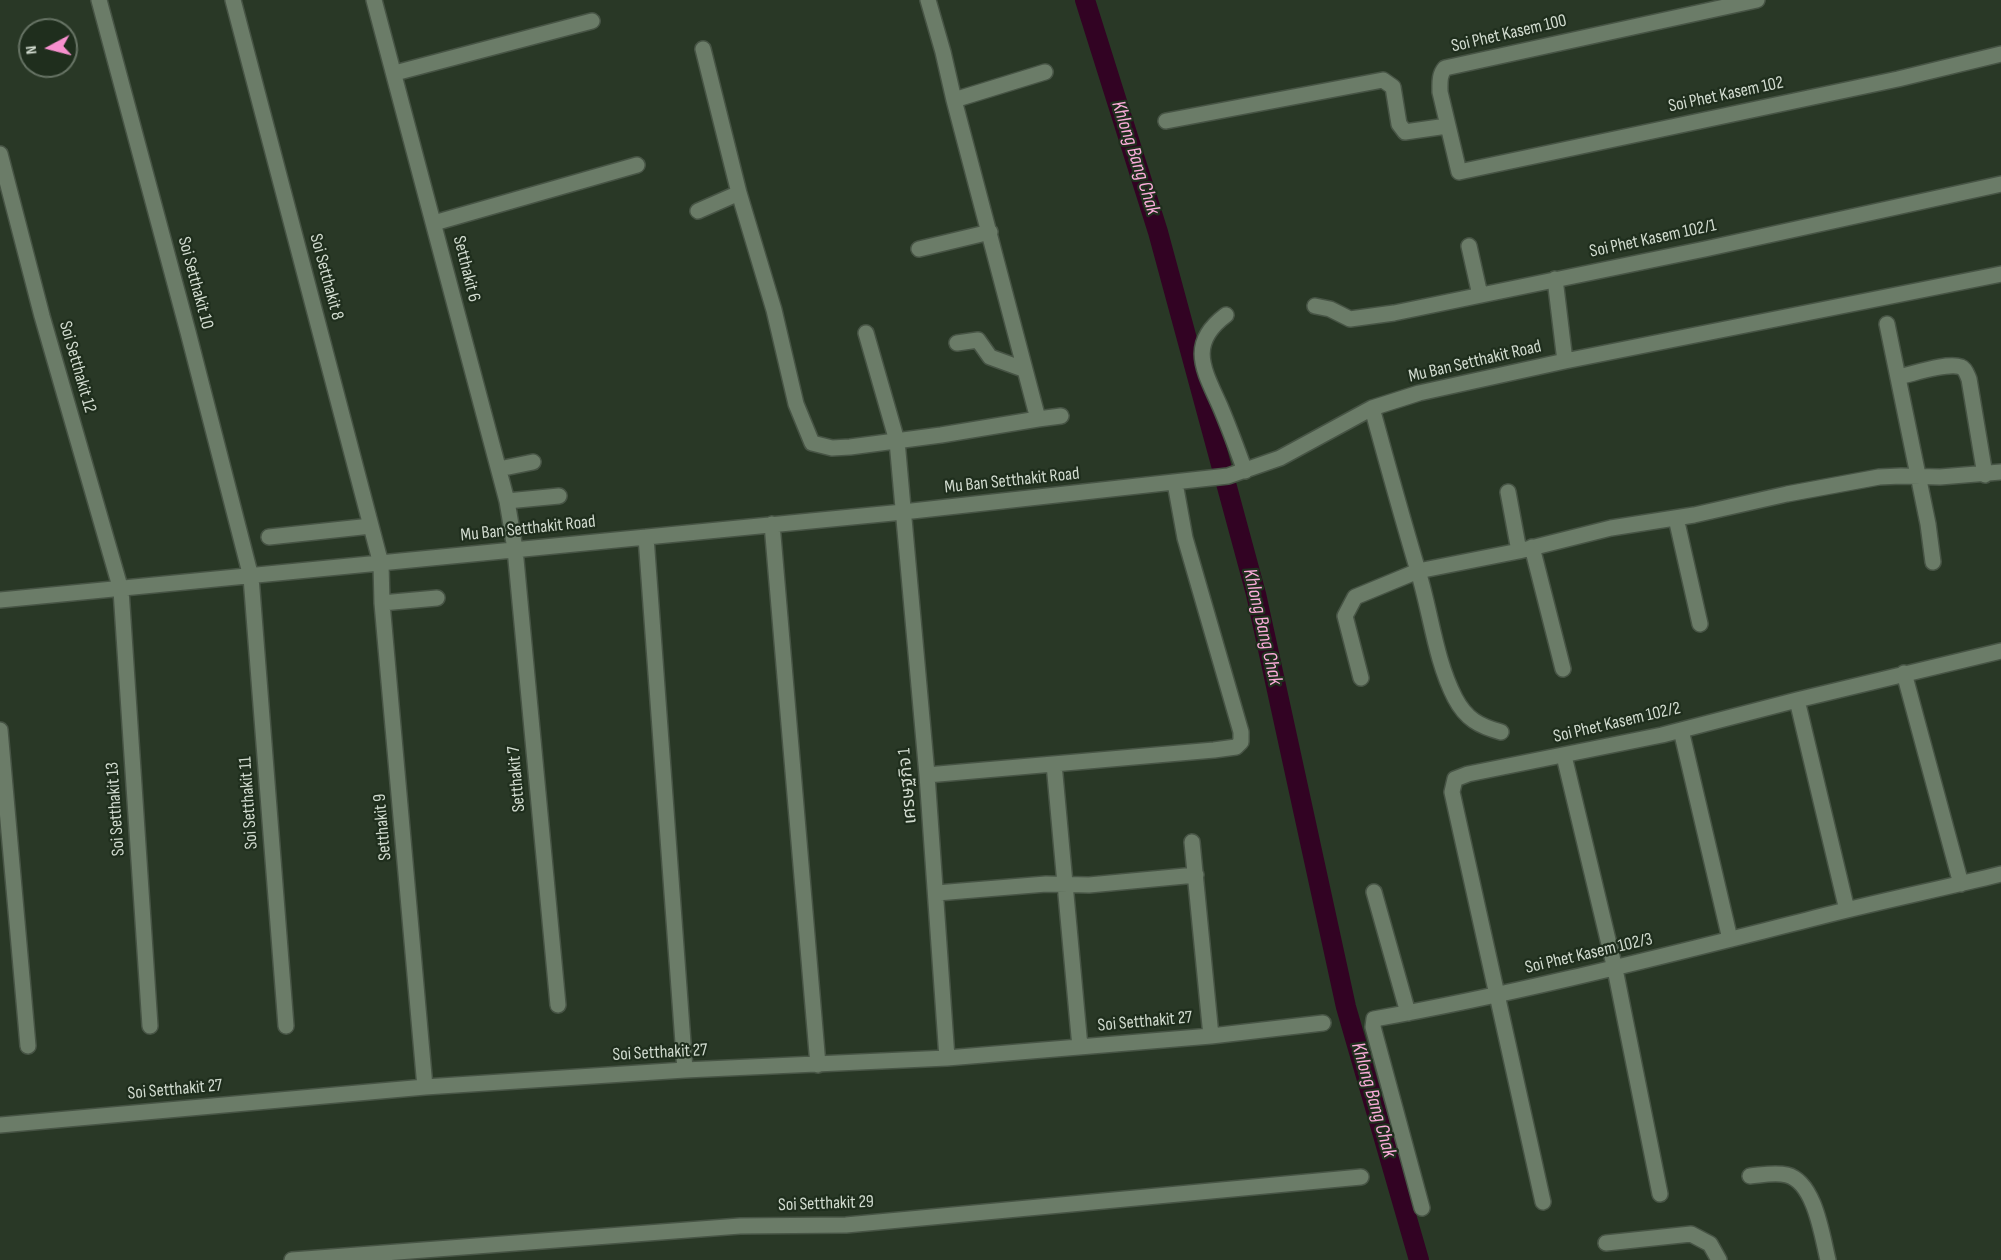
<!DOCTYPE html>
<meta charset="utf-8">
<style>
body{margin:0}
#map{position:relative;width:2001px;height:1260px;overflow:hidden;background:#293826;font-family:"Sofia Sans Condensed",sans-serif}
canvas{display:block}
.north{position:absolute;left:18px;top:18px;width:60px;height:60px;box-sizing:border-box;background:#1f2e1d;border:2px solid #667364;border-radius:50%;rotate:263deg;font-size:16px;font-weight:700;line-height:24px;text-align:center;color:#d1dbcf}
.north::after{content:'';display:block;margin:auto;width:21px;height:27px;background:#f790ce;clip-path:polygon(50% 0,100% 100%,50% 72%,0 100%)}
</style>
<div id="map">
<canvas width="2001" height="1260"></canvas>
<div class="north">N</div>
</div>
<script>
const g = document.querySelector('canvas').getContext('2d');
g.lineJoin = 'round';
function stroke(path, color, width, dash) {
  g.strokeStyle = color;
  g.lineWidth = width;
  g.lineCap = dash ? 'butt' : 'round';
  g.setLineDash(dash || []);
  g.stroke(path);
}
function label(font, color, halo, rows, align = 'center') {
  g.font = font + ' "Sofia Sans Condensed","Noto Sans Thai",sans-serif';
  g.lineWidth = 4.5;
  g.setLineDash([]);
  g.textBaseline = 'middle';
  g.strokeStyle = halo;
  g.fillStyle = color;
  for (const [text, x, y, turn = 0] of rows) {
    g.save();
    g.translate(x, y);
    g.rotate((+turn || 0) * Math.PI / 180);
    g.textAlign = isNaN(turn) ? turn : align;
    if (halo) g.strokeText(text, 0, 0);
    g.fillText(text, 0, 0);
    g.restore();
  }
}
const canal = new Path2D(`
 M1085 0 1158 232 1256 594 1346 1007 1419 1260`);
const minor = new Path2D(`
 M99 0 188 332 251 577 286 1026
 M233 0 381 564 382 603 425 1087
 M374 0 507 501 515 549 558 1005
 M928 0 943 52 954 100 1038 419 1061 416
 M1757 0 1445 68C1439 75 1440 83 1440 92L1459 172 1898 79 2001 54
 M703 49 739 193 774 310 796 404 812 443 832 448 850 447 941 435 1038 419
 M395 73 592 21
 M954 100 1045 72
 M1166 121 1383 80 1393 87 1399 124 1405 132 1447 126
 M0 154 42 316 121 590 150 1026
 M698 211 739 193
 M434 223 637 165
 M1469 246 1480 295
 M919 249 990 232
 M1555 279 1565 361
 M1315 306 1330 309 1350 319 1394 313 1705 249 2001 184
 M1226 315C1187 344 1204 370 1220 406 1229 427 1237 449 1245 471
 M1887 324 1928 524 1933 562
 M866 333 897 441 927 775 947 1058
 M957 343 978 340 990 357 1023 369
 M1898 377C1913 374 1947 362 1961 367 1966 369 1967 375 1969 379L1985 475
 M1372 408C1387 463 1402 517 1418 571 1431 613 1435 659 1455 698 1466 719 1479 726 1501 732
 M499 469 533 462
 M1508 492 1519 551
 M507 501 559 496
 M1676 518 1700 624
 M772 524 818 1065
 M269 537 371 526
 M646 537 685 1070
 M1532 547 1563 669
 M0 600 903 512 1228 476 1280 458 1372 408 1419 393 1565 361 2001 274
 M382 603 437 598
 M1904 673 1961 884
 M1361 678 1345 616 1355 597 1418 571 1519 551 1611 528 1694 515 1787 494 1879 477 1901 476 1940 477 2001 472
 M1797 700 1847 910
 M0 730 28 1046
 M1681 730 1730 939
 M1564 756 1615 969 1660 1194
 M1054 764 1080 1047
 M927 775 1214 750 1236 747 1241 742V732L1185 538 1175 483
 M1192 842 1211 1036
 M1374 892 1408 1013
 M937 893 1046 884 1089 885 1196 875
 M0 1125 425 1087 685 1070 947 1058 1211 1036 1323 1023
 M1750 1176C1762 1175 1775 1172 1787 1175 1815 1182 1822 1236 1828 1260
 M1543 1202 1452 792 1455 779 1468 774 1662 735 1797 700 2001 651
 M1422 1208 1373 1027 1374 1019C1520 993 1663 956 1807 920 1871 903 1936 890 2001 874
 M1606 1243 1691 1234 1710 1244 1719 1260
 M292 1260 740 1226 846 1225 1361 1177`);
const streetNames = [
 ["Soi Phet Kasem 100",1509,34,-13],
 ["Soi Phet Kasem 102",1726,95,-12],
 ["Soi Phet Kasem 102/1",1653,239,-12],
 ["Setthakit 6",466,269,76],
 ["Soi Setthakit 8",326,277,75],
 ["Soi Setthakit 10",195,283,75],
 ["Mu Ban Setthakit Road",1475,362,-13],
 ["Soi Setthakit 12",77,367,74],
 ["Mu Ban Setthakit Road",1012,481,-6],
 ["Mu Ban Setthakit Road",528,529,-6],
 ["Soi Phet Kasem 102/2",1617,723,-13],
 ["Setthakit 7",517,779,-95],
 ["เศรษฐกิจ 1",908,786,-95],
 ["Soi Setthakit 11",249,803,-94],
 ["Soi Setthakit 13",116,809,-94],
 ["Setthakit 9",383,827,-95],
 ["Soi Phet Kasem 102/3",1589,954,-13],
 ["Soi Setthakit 27",1145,1022,-5],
 ["Soi Setthakit 27",660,1053,-3],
 ["Soi Setthakit 27",175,1090,-5],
 ["Soi Setthakit 29",826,1204,-2]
];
const waterNames = [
 ["Khlong Bang Chak",1135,158,72],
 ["Khlong Bang Chak",1262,627,77],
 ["Khlong Bang Chak",1373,1100,74]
];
stroke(canal, '#320323', 20);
stroke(minor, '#475445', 18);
stroke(minor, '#6b7c68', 15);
label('18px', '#d1dbcf', '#1f2e1d', streetNames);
label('italic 20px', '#fbacda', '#1f2e1d', waterNames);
</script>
